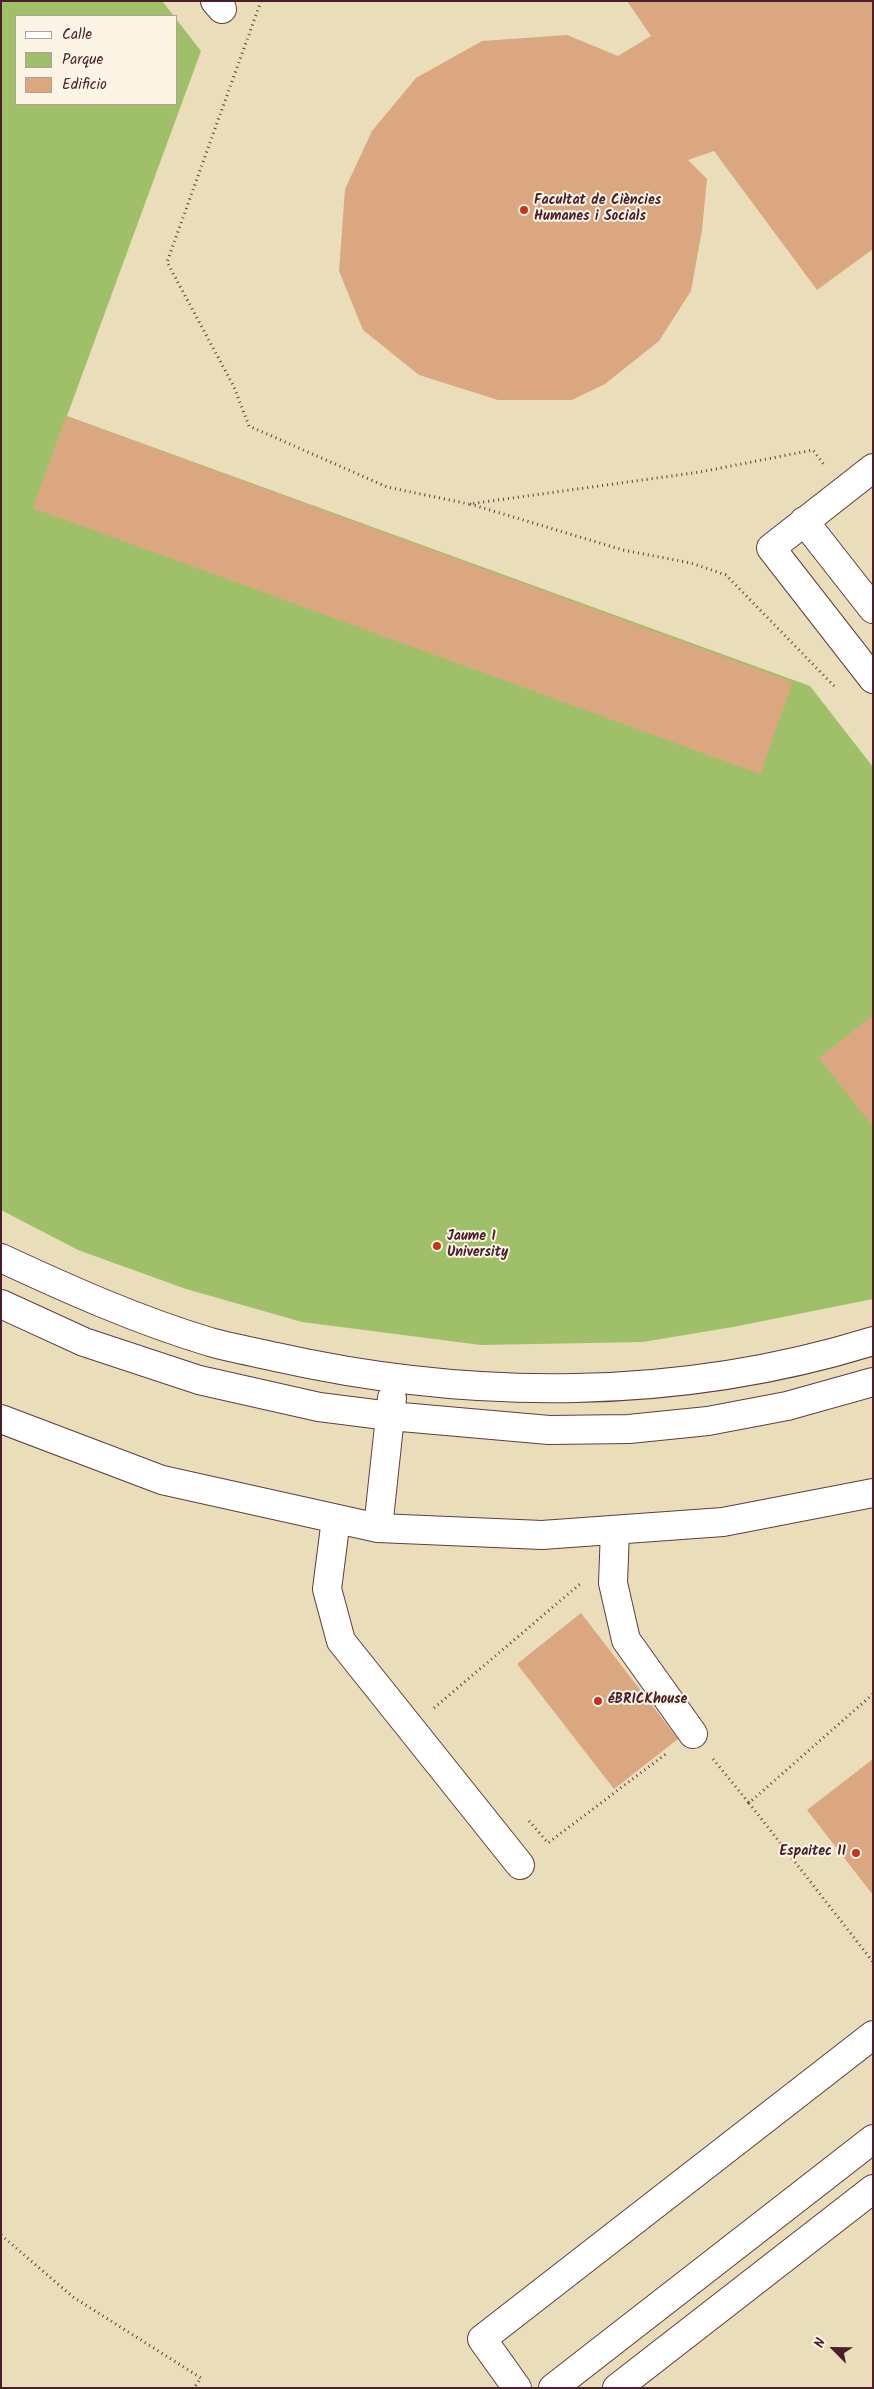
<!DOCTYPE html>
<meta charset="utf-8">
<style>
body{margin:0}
#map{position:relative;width:874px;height:2389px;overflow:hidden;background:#eadeba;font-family:Kalam,sans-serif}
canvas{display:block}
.frame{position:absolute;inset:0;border:2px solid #4a1f2b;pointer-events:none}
.legend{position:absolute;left:15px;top:15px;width:162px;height:90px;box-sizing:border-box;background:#fcf5e5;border:1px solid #b59f9b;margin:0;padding:6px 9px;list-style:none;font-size:15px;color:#4a1f2b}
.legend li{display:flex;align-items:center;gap:10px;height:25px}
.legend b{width:25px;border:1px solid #b59f9b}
.north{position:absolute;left:809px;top:2324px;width:50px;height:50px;-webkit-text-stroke:4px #fcf5e5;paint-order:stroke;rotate:293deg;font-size:14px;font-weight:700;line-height:20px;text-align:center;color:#4a1f2b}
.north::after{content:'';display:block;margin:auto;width:18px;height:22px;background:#4a1f2b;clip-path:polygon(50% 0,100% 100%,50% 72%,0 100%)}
</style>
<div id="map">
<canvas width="874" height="2389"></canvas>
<div class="frame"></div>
<ul class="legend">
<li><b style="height:6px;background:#fff"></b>Calle</li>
<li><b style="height:14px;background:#9fc069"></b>Parque</li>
<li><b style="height:14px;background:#dba780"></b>Edificio</li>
</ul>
<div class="north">N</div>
</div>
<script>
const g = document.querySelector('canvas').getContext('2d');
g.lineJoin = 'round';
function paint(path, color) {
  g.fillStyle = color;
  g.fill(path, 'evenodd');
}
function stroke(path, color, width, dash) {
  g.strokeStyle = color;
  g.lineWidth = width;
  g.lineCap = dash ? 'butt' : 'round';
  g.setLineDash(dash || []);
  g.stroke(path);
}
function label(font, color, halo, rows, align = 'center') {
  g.font = font + ' Kalam,sans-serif';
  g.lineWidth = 4;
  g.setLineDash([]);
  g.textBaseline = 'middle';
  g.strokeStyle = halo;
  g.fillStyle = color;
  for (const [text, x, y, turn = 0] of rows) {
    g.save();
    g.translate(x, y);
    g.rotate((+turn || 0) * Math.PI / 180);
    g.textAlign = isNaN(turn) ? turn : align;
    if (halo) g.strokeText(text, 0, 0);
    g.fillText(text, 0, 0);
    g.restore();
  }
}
const green = new Path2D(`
 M1 1H162L174 16H16V104H176V19L201 51 67 416 810 686 873 767V1299L733 1327 643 1342 481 1345 302 1322 186 1289 78 1250 1 1210Z`);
const building = new Path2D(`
 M627 1H873V249L817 290 714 151 688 160 707 179 702 230 691 291 659 341 605 384 572 400H498L419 375 363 330 339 271 345 189 372 131 416 78 482 41 567 35 618 56 651 36Z
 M66 416 793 682 760 774 33 508Z
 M873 1015V1127L819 1058Z
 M581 1613 678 1739 614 1789 517 1664Z
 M873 1759V1895L807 1810Z`);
const path = new Path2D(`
 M261 1 167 262 234 387 249 426 387 487 469 504 700 472 813 450 825 466
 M470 504 623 550 691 563 726 575 836 688
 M873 1694 749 1803 873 1962
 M434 1708 580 1584
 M713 1759 749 1803
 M529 1821 548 1843 667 1753
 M1 2235 73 2297 201 2378 194 2388`);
const minor = new Path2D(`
 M215 1 222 9
 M873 468 771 548 873 679
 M804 521 873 609
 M1 1258C70 1290 137 1320 210 1342 232 1348 254 1352 276 1357 472 1401 680 1401 873 1341
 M1 1304 84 1342 199 1380 319 1407 390 1416 549 1430 629 1429 708 1421 787 1406 873 1382
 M1 1419 162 1480 378 1528 542 1535 723 1522 873 1493
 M336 1519 327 1589 341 1641 520 1865
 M378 1528 392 1398
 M615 1530 613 1583 626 1640 693 1734
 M517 2388 482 2339 873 2035
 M553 2388 873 2139
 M617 2388 873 2189`);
const markers = [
 [524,210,5,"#c8321e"],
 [437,1246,5,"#c8321e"],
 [598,1701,5,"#c8321e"],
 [856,1853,5,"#c8321e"]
];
const poiNames = [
 ["Facultat de Ciències",534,202],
 ["Humanes i Socials",534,218],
 ["Jaume I",447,1238],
 ["University",447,1254],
 ["éBRICKhouse",608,1701],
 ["Espaitec II",846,1853,"right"]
];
paint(green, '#9fc069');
paint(building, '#dba780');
stroke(minor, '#623c40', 30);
stroke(path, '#623c40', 3, [1, 4]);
stroke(minor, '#fff', 28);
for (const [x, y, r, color] of markers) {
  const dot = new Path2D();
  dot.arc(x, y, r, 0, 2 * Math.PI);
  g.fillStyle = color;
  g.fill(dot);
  stroke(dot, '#fcf5e5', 2);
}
label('bold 14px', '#4a1f2b', '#fcf5e5', poiNames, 'left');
</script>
